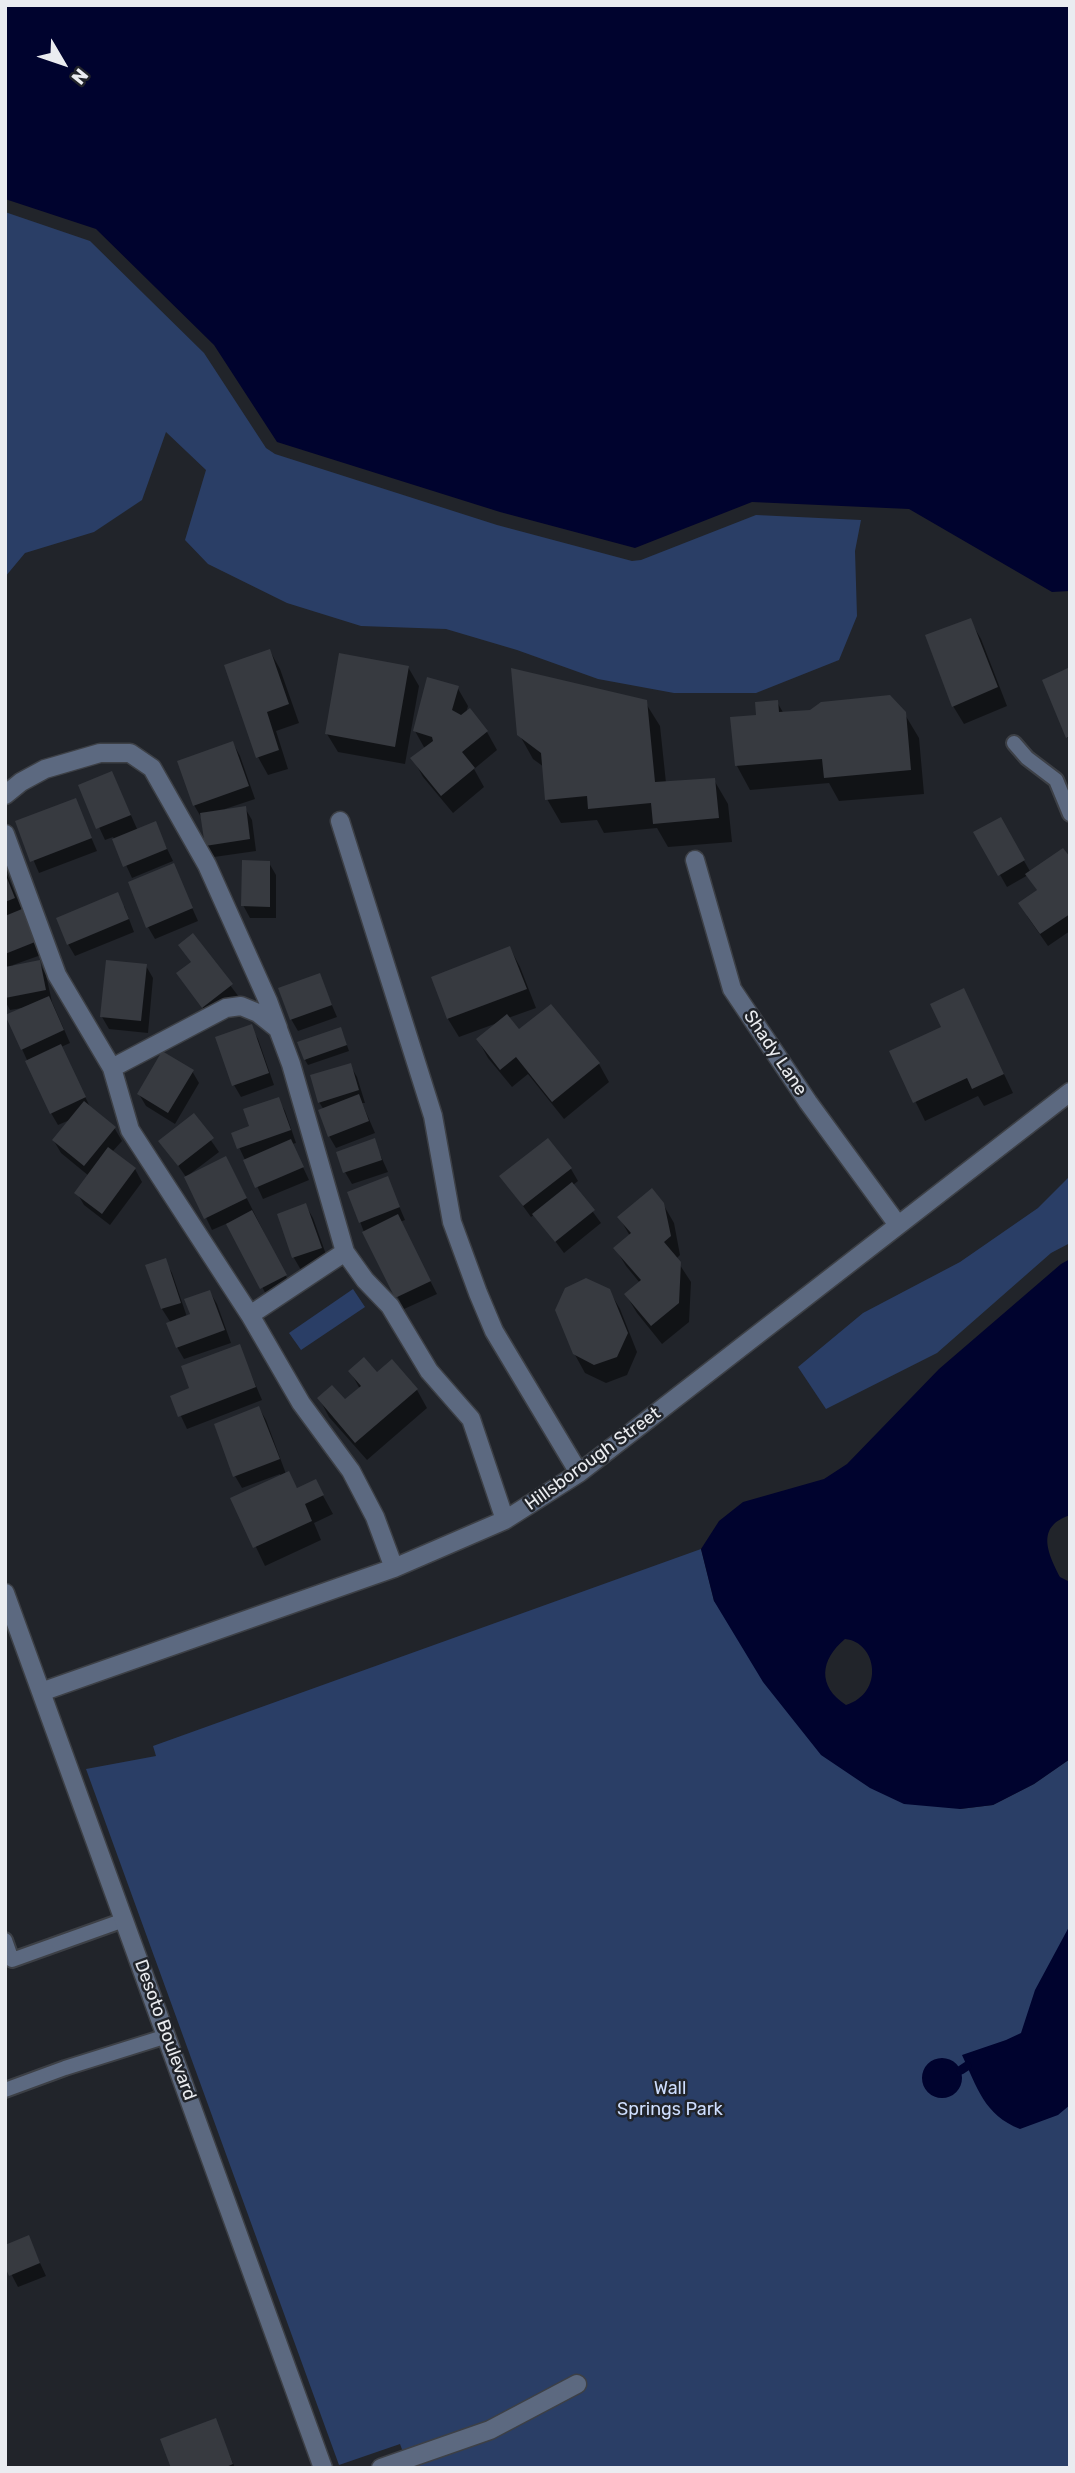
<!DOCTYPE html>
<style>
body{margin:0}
#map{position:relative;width:1075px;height:2473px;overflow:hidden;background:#21242a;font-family:Rubik,sans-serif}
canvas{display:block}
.frame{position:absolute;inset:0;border:7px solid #eaecf0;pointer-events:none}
.north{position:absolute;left:28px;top:28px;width:70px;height:70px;-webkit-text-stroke:5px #21242a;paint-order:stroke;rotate:129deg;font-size:19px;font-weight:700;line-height:28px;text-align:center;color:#eaecf0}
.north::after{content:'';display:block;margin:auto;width:24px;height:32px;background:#eaecf0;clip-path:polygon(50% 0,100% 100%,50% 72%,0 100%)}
</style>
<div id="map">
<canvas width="1075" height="2473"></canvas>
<div class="frame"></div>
<div class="north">N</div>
</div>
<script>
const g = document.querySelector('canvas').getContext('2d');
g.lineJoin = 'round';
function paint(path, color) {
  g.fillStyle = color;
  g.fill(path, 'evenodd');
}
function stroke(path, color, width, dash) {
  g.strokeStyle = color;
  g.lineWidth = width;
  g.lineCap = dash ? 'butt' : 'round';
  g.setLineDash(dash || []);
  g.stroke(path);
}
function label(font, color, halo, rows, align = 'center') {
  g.font = font + ' Rubik,sans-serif';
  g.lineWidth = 5;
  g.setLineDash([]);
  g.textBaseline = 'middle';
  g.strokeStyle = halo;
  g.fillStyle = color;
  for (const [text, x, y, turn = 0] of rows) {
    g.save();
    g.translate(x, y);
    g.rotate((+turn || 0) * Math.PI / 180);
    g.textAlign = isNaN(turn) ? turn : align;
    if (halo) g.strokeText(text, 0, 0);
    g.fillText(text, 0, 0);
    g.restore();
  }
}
const green = new Path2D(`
 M5 212 90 241 204 353 266 448 275 454 497 525 632 561 641 560 756 515 861 520 855 551 857 616 839 660 756 693H674L598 679 517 650 446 629 361 626 287 603 208 564 185 540 206 470 166 432 142 500 94 532 25 553 5 577Z
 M1070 1176V1243L1051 1253 937 1353 826 1409 798 1367 863 1313 960 1262 1038 1208Z
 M353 1289 365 1307 301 1350 289 1333Z
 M701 1549 714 1601 960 1809 993 1805 1034 1784 1070 1759V2468H409L400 2444 339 2465 86 1769 156 1756 153 1746Z`);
const water = new Path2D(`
 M5 5H1070V591L1052 592 909 509 752 502 635 548 500 512 277 442 214 345 96 229 5 199Z
 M1070 1259V1515C1035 1527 1048 1553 1060 1577L1070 1582V1759L1034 1784 993 1805 960 1809 904 1804 870 1788 821 1755 763 1682 714 1601 701 1549 719 1521 743 1502 824 1479 847 1464 939 1369 1061 1264ZM845 1639C877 1642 885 1693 846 1705 817 1686 820 1660 845 1639Z
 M1070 1925V2105L1058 2115 1020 2129C984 2115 977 2087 962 2055L1006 2040 1021 2033 1035 1990Z
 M922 2078a20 20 0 1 1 40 0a20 20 0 1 1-40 0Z`);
const shadow = new Path2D(`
 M970 620 981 639 1007 706 964 724 953 706Z
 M270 651 280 669 299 723 276 731 288 769 268 775 258 757Z
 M408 667 419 686 405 764 338 752 327 734Z
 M1068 670 1070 674V741L1067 737Z
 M457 687 468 706 466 713 487 732 497 750 474 769 484 787 453 813 423 777 413 759 425 749 415 731Z
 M645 702 660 726 666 783 714 780 728 804 732 842 668 847 657 828 604 833 597 820 561 823 547 799 544 767 533 759 519 734Z
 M777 702 784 714 904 713 919 738 924 794 839 801 829 783 750 790 737 766 732 719 758 717Z
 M233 743 240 756 255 799 225 809V811L245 808 252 820 256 851 214 857 207 845 201 817 194 805Z
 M112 773 138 831 155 824 173 861 132 878 113 837 105 840 80 786Z
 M75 800 97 851 39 873 17 822Z
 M1000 819 1031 873 1070 860V931L1048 946 1027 916 1038 891 1028 875 1007 887 976 833Z
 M269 863 276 875V918H250L243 905Z
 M173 865 198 921 155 939 148 927Z
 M5 870 41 955 13 965 14 967 39 962 46 975 52 1002 70 1043 61 1047 91 1109 115 1129 122 1141 112 1152 135 1169 142 1182 110 1225 84 1205 77 1193 89 1176 61 1153 54 1141 72 1119 58 1125 51 1113 22 1049V1008L10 1010 5 1001Z
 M124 906 134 932 75 956 68 944Z
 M192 935 239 997 211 1019 178 974 192 963 180 945Z
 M510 948 520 967 536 1008 508 1018 519 1031 599 1064 609 1082 564 1119 528 1074 512 1087 488 1058 478 1040 500 1022 459 1037 448 1019 433 978Z
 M146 966 153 978 148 1033 109 1029 102 1017Z
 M319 975 337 1017 298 1031 291 1019Z
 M964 990 1013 1093 984 1106 978 1096 925 1121 891 1052 943 1028Z
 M251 1027 258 1039 274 1085 241 1097 234 1085Z
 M343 1034 349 1051 308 1065 305 1060Z
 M350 1065 357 1077 365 1103H362L375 1133 336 1148 329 1136 324 1110 319 1102Z
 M192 1071 199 1083 175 1124 146 1106 139 1094Z
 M278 1099 285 1111 296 1143 292 1144 309 1180 263 1199 233 1134 251 1127Z
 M194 1116 219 1152 190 1174 233 1171 292 1288 269 1300 228 1223 212 1230 186 1177 161 1141Z
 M374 1141 388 1172 352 1184 345 1172Z
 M571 1169 578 1181 573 1185 601 1223 564 1253 535 1214 531 1217 501 1176Z
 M387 1178 405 1220 400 1222 437 1294 404 1309 364 1232 349 1193Z
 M663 1204 674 1223 680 1255 676 1259 691 1282 689 1322 662 1344 637 1313 626 1295 640 1283 626 1266 615 1248 630 1236 619 1217Z
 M306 1206 313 1218 328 1260 301 1270 294 1258 279 1215Z
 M165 1261 172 1273 187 1317 210 1292 217 1304 231 1343 184 1359 177 1347 171 1323 162 1309 148 1266Z
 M609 1290 620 1309 637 1352 627 1375 606 1383 585 1373 574 1353Z
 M239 1346 262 1400 187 1429 172 1397 191 1389Z
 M350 1371 377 1375 417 1390 427 1408 367 1460 329 1417 319 1398 345 1402 360 1389Z
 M259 1408 266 1420 286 1474 298 1489 315 1481 333 1514 314 1523 321 1540 265 1566 233 1499 281 1477 280 1474 242 1488 235 1476Z
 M28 2237 46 2276 18 2287 5 2262Z
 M215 2420 235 2468H173Z`);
const stream = new Path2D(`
 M961 2070 967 2066`);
const building = new Path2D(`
 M971 618 998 687 952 707 925 635Z
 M270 649 289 704 267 712 279 750 256 758 224 665Z
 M339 653 409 666 395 747 325 734Z
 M511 668 647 700 655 782 715 778 719 818 653 824 651 803 588 809 587 796 545 800 541 753 517 735Z
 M1068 668 1070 736 1066 738 1042 680Z
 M427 677 459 686 452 710 461 715 470 708 488 731 462 752 475 768 441 796 410 758 433 741 432 737 413 731Z
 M890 695 906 712 911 770 824 778 822 759 735 766 730 717 756 715 755 702 778 700 779 712 810 710 821 702Z
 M233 741 249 786 193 806 177 761Z
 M112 771 131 815 96 829 78 785Z
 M76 798 92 838 30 862 15 821Z
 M246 806 250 839 205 846 200 813Z
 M1001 817 1025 860 998 876 973 832Z
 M156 821 167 849 123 867 112 839Z
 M1063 848 1070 857V914L1040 934 1018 903 1037 890 1025 874Z
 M242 860 270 861V907L241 906Z
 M174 863 193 908 146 928 128 882Z
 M5 873 15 898 5 902Z
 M118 892 129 919 67 945 56 918Z
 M22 909 35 942 5 954V916Z
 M193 933 233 984 202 1008 176 973 191 962 178 945Z
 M510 946 527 989 447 1019 431 977Z
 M40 960 46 990 5 998V967Z
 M106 960 147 964 141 1021 100 1017Z
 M320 973 332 1005 290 1020 278 988Z
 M964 988 1004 1074 972 1089 967 1078 913 1103 889 1051 941 1027 930 1004Z
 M49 996 64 1030 21 1050 5 1015Z
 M551 1004 600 1063 552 1102 516 1057 500 1070 476 1039 507 1014 519 1029Z
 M252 1024 269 1073 232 1086 215 1037Z
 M341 1027 347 1045 304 1060 297 1042Z
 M61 1044 86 1097 50 1114 25 1061Z
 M162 1051 194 1070 168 1113 137 1094Z
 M351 1063 359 1090 318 1103 310 1075Z
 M359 1094 369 1121 328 1137 318 1110Z
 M279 1097 291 1130 237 1149 231 1133 249 1126 243 1109Z
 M84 1101 116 1127 84 1166 52 1140Z
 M194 1113 214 1138 178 1166 158 1141Z
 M375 1138 382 1160 343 1173 336 1152Z
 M548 1138 572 1168 523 1206 499 1176Z
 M291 1139 304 1167 255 1188 243 1160Z
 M108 1147 136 1168 102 1214 74 1193Z
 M226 1156 247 1198 204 1219 184 1177Z
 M388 1176 400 1207 359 1223 347 1192Z
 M572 1182 595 1210 555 1242 532 1214Z
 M652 1188 664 1203 671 1236 664 1242 681 1262 679 1303 651 1326 624 1294 641 1280 613 1248 631 1233 617 1217Z
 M306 1203 322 1248 292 1258 277 1214Z
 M252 1210 287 1275 260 1289 226 1224Z
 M398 1214 431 1281 395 1298 362 1232Z
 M166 1258 181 1303 161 1309 145 1265Z
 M586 1278 610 1289 628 1333 617 1357 594 1365 573 1354 555 1310 565 1288Z
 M210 1290 225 1330 176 1348 166 1323 190 1314 184 1299Z
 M240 1344 256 1387 178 1417 170 1396 189 1388 181 1366Z
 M364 1357 377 1372 392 1359 418 1389 355 1443 317 1398 332 1385 345 1399 361 1386 348 1371Z
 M259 1406 280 1459 233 1477 214 1424Z
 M289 1471 297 1488 316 1479 324 1495 305 1504 312 1521 253 1548 230 1498Z
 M29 2235 40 2263 9 2276 5 2267V2245Z
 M216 2418 233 2464 224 2468H171L160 2439Z`);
const service = new Path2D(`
 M1014 743 1027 758 1056 780 1070 814
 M5 1940 12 1960 124 1920
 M5 2090 65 2068 167 2036`);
const minor = new Path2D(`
 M5 795 21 782 45 769 100 753H130L152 768 207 865 268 1001 278 1028
 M340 821 433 1116 452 1222 478 1293 494 1331 579 1473
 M5 834 57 975 112 1068 130 1130 250 1315 301 1403 351 1471 375 1517 394 1568
 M695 860 732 989 808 1102 898 1225
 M112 1068 226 1008 241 1006 258 1013 278 1029 291 1064 345 1252 365 1280 390 1306 429 1371 471 1419 505 1520
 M250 1315 345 1252
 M5 1593 323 2468
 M41 1692 394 1568 505 1520 579 1473 1070 1092
 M381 2468 490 2430 577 2384`);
const streetNames = [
 ["Shady Lane",775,1053,56],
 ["Hillsborough Street",593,1459,-36],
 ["Desoto Boulevard",165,2030,70]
];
const parkNames = [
 ["Wall",670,2089],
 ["Springs Park",670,2110]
];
paint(green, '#2a3e66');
paint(water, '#00032e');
paint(shadow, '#0007');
stroke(stream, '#00032e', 9);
paint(building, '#373a40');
stroke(service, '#3d4046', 18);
stroke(minor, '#3d4046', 21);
stroke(service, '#5c6980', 14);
stroke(minor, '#5c6980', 18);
label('18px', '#eaecf0', '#21242a', streetNames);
label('18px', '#cedefe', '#21242a', parkNames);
</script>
